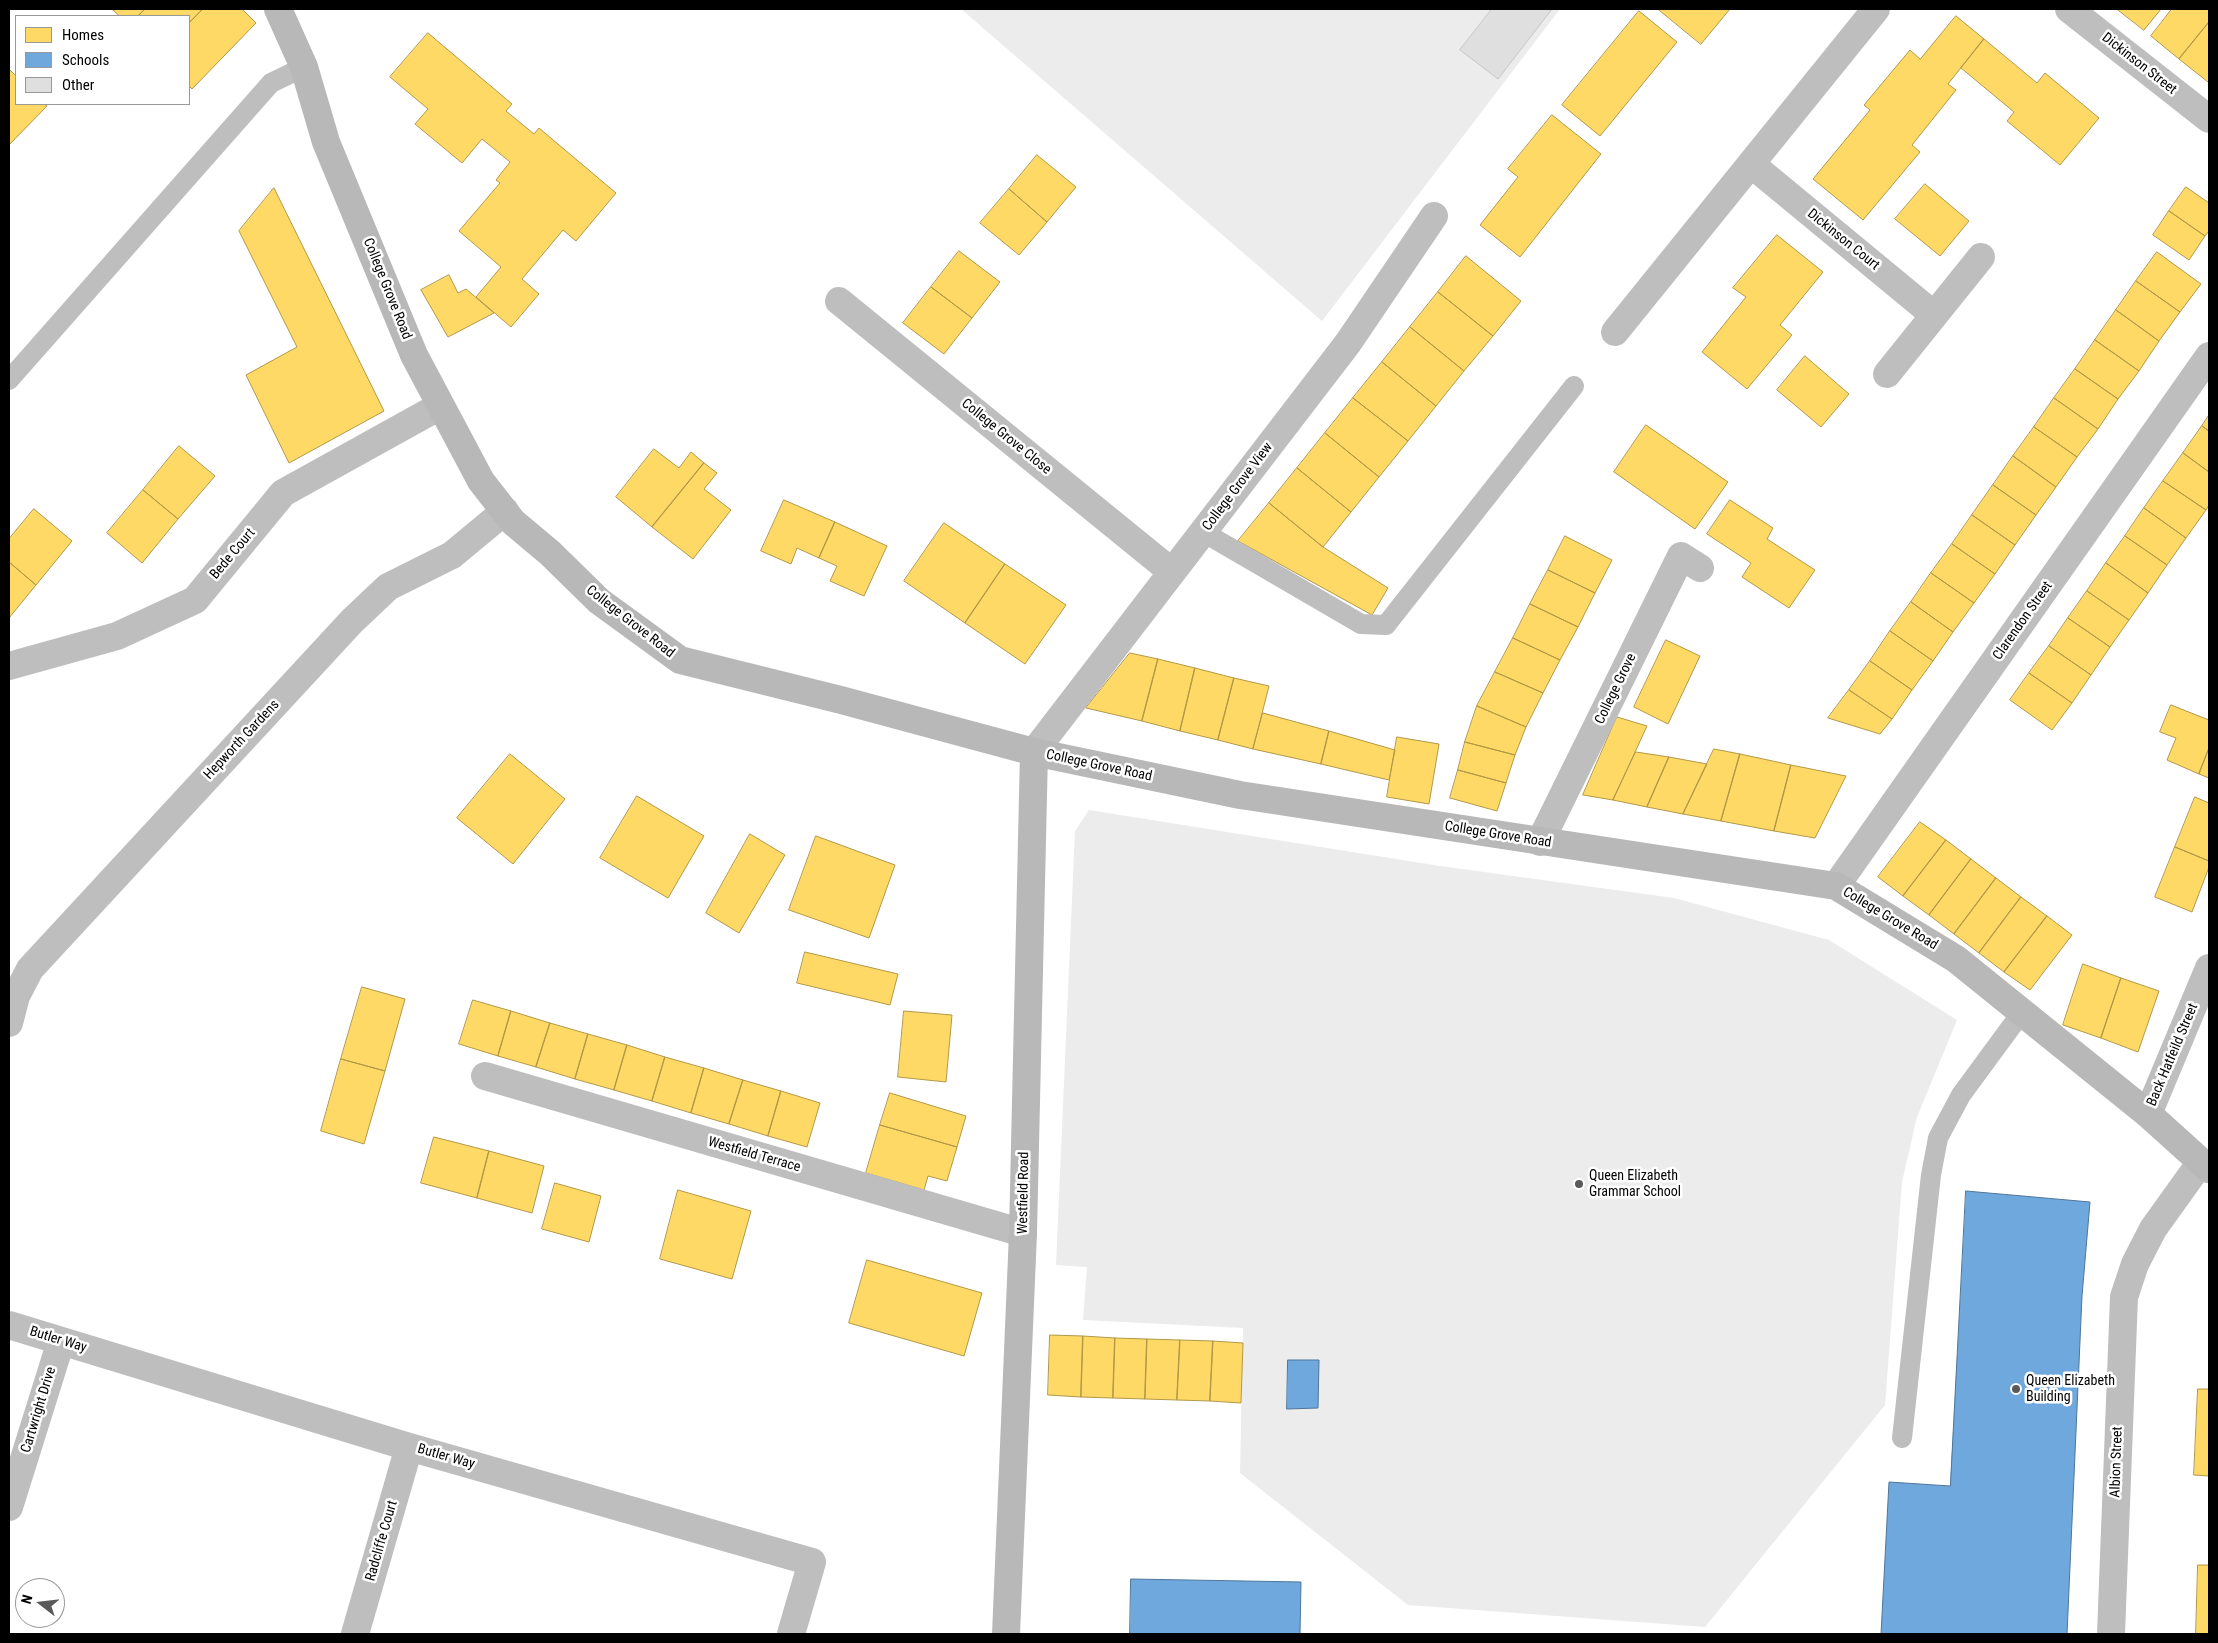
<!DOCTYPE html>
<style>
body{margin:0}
#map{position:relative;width:2218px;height:1643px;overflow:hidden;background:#fff;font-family:"Roboto Condensed",sans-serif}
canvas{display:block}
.frame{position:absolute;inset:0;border:10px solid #000;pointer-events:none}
.legend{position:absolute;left:15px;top:15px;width:175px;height:90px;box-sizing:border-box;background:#fff;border:1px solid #999;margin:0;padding:6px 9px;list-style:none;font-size:15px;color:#000}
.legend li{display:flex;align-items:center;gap:10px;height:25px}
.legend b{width:25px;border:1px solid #999}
.north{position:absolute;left:15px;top:1578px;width:50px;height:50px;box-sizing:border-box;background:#fff;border:1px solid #999;border-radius:50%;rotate:286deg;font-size:14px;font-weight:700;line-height:20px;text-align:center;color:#000}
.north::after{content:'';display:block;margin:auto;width:18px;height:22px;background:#595959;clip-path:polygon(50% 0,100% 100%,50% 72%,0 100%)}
</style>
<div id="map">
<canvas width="2218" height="1643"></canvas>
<div class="frame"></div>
<ul class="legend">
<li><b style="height:14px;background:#ffd966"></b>Homes</li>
<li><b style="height:14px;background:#6fa8dc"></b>Schools</li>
<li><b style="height:14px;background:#dfdfdf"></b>Other</li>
</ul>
<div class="north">N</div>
</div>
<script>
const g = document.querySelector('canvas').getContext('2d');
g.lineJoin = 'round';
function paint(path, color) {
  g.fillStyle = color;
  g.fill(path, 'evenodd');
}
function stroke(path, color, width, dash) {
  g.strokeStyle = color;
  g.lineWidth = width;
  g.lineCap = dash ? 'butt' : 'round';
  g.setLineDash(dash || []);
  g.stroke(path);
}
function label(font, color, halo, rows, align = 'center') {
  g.font = font + ' "Roboto Condensed",sans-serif';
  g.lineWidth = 5;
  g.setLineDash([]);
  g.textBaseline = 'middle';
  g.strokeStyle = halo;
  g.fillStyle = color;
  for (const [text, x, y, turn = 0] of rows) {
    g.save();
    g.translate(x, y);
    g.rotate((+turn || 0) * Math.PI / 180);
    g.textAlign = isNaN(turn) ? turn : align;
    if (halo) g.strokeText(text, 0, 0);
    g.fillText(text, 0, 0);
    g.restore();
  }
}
const green = new Path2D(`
 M961 9H1560L1322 321Z
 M1089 810 1440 866 1674 898 1829 940 1957 1020 1917 1117 1902 1182 1885 1405 1705 1627 1408 1605 1240 1473 1243 1328 1083 1320 1087 1267 1056 1265 1075 831Z`);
const homes = new Path2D(`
 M112 9H145L138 16H120Z
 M145 9H203L189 23V16H138Z
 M203 9H242L256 23 192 89 189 86V23Z
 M1658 9H1730L1701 44Z
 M2117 9H2161L2144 30Z
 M2172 9H2209V22L2179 59 2151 36Z
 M1639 11 1677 42 1600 136 1562 105Z
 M1956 16 1984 39 1948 84 1956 90 1912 145 1920 152 1863 220 1813 179 1870 110 1864 105 1910 50 1920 59Z
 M2209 22V81L2208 82 2179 59Z
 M428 33 512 104 506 111 534 134 539 128 616 193 576 241 563 230 522 279 539 294 511 327 476 297 501 267 459 231 500 183 496 180 510 162 482 139 462 163 415 124 428 109 390 77Z
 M1984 39 2037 83 2045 73 2099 118 2060 165 2007 121 2014 112 1961 68Z
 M9 69 16 76V104H44L47 106 9 145Z
 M1552 115 1601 154 1520 257 1480 225 1518 177 1508 169Z
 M1037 155 1076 187 1047 222 1009 189Z
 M1925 184 1969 221 1940 256 1895 219Z
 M2186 187 2209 203V231L2205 236 2169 211Z
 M274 188 384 411 289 463 246 375 297 347 239 231Z
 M1009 189 1047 222 1019 255 980 223Z
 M2169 211 2205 236 2189 260 2153 235Z
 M1777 235 1823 272 1780 325 1792 335 1747 389 1702 352 1746 297 1733 288Z
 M959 251 1000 282 972 318 931 287Z
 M2157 252 2201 284 2180 312 2136 281Z
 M1466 256 1521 301 1493 336 1438 292Z
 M449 275 458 293 466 289 494 313 448 337 421 290Z
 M2136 281 2180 312 2159 341 2116 310Z
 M931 287 972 318 944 354 903 323Z
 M1438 292 1493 336 1464 371 1410 327Z
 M2116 310 2159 341 2139 371 2095 340Z
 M1410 327 1464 371 1436 406 1382 362Z
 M2095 340 2139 371 2118 399 2075 369Z
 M1805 356 1849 394 1821 427 1777 390Z
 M1382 362 1436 406 1408 441 1353 398Z
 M2075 369 2118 399 2098 429 2054 398Z
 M1353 398 1408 441 1379 477 1325 433Z
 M2054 398 2098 429 2077 457 2034 427Z
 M2209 415V431L2202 426Z
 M1646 425 1728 482 1695 529 1614 472Z
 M2202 426 2209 431V472L2183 453Z
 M2034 427 2077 457 2056 487 2013 456Z
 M1325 433 1379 477 1351 512 1297 468Z
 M179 446 215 476 178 519 143 490Z
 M654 449 679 468 691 452 704 463 652 527 616 497Z
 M2183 453 2209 472V505L2206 510 2163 481Z
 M2013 456 2056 487 2036 515 1993 485Z
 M704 463 717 473 704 489 731 510 693 559 652 527Z
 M1297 468 1351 512 1323 547 1269 503Z
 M2163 481 2206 510 2186 538 2144 508Z
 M1993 485 2036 515 2015 545 1972 515Z
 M143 490 178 519 142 563 107 533Z
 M784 500 835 522 819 558 797 548 791 564 761 551Z
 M1730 500 1773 528 1767 539 1815 570 1789 608 1742 577 1751 563 1707 534Z
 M1269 503 1323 547 1388 588 1372 615 1238 541Z
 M2144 508 2186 538 2167 565 2125 536Z
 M34 509 72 541 36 585 9 562V539Z
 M1972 515 2015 545 1995 574 1952 544Z
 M835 522 887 546 864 596 830 581 837 566 819 558Z
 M944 523 1005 564 965 623 904 581Z
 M1565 536 1612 560 1595 593 1548 570Z
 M2125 536 2167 565 2148 593 2106 563Z
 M1952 544 1995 574 1974 603 1931 573Z
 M9 562 36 585 9 618Z
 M2106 563 2148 593 2129 620 2087 591Z
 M1005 564 1066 605 1025 664 965 623Z
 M1548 570 1595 593 1578 627 1530 604Z
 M1931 573 1974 603 1953 632 1911 602Z
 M2087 591 2129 620 2110 647 2068 618Z
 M1911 602 1953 632 1933 661 1890 631Z
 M1530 604 1578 627 1560 660 1513 638Z
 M2068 618 2110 647 2091 675 2049 646Z
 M1890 631 1933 661 1912 690 1870 661Z
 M1513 638 1560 660 1543 693 1495 672Z
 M1666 640 1700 656 1668 724 1634 707Z
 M2049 646 2091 675 2072 703 2029 673Z
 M1130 653 1158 659 1142 721 1086 708Z
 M1158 659 1195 668 1180 731 1142 721Z
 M1870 661 1912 690 1892 719 1849 690Z
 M1195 668 1234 678 1218 740 1180 731Z
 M1495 672 1543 693 1526 727 1477 706Z
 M2029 673 2072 703 2052 730 2010 700Z
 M1234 678 1269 686 1253 749 1218 740Z
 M1849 690 1892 719 1880 734 1828 718Z
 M2171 705 2209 720V748L2199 774 2167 760 2176 738 2160 732Z
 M1477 706 1526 727 1515 755 1465 742Z
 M1263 713 1329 731 1321 764 1253 749Z
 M1617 717 1647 726 1613 800 1583 795Z
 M1329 731 1395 750 1389 780 1321 764Z
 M1397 737 1439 744 1429 804 1387 797Z
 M1465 742 1515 755 1506 783 1458 770Z
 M2209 748V778L2199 774Z
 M1714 749 1740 754 1721 821 1683 814Z
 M1636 752 1669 757 1647 807 1613 800Z
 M510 754 565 799 513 864 457 818Z
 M1740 754 1791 765 1774 831 1721 821Z
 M1669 757 1707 764 1683 814 1647 807Z
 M1791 765 1846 776 1815 838 1774 831Z
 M1458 770 1506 783 1497 811 1450 798Z
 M637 796 704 836 668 898 600 858Z
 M2195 797 2209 803V861L2175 847Z
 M1920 822 1946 840 1903 896 1878 877Z
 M750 834 785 855 739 933 706 913Z
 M816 836 895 865 869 938 789 910Z
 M1946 840 1971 859 1929 915 1903 896Z
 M2175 847 2209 861V867L2192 912 2155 897Z
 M1971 859 1996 878 1954 934 1929 915Z
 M1996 878 2021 897 1979 953 1954 934Z
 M2021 897 2047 916 2004 972 1979 953Z
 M2047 916 2072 935 2030 990 2004 972Z
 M805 952 898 974 890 1005 797 983Z
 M2083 964 2121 978 2101 1038 2063 1025Z
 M2121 978 2159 991 2138 1052 2101 1038Z
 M362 987 405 999 385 1071 341 1059Z
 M473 1000 511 1011 498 1056 459 1044Z
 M511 1011 550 1023 536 1067 498 1056Z
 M904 1011 952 1015 946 1082 898 1077Z
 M550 1023 588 1034 575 1079 536 1067Z
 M588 1034 627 1045 614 1090 575 1079Z
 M627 1045 665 1057 652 1101 614 1090Z
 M665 1057 704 1068 691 1113 652 1101Z
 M341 1059 385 1071 364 1144 321 1131Z
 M704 1068 743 1080 729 1124 691 1113Z
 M743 1080 781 1091 768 1136 729 1124Z
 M781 1091 820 1103 807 1147 768 1136Z
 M890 1093 966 1116 957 1147 880 1125Z
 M880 1125 957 1147 947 1181 928 1176 924 1190 866 1173Z
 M434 1137 489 1151 477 1198 421 1183Z
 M489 1151 544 1166 532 1213 477 1198Z
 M555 1183 601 1196 589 1242 542 1229Z
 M678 1190 751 1211 732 1279 660 1259Z
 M867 1260 982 1293 964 1356 849 1323Z
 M1050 1335 1083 1336 1081 1397 1048 1395Z
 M1083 1336 1115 1338 1113 1398 1081 1397Z
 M1115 1338 1147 1339 1145 1399 1113 1398Z
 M1147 1339 1180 1340 1177 1400 1145 1399Z
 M1180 1340 1213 1341 1210 1401 1177 1400Z
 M1213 1341 1243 1343 1241 1403 1210 1401Z
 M2198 1389H2209V1476L2194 1475Z
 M2198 1565H2209V1634H2196Z`);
const schools = new Path2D(`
 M1966 1191 2090 1202 2082 1296 2067 1634H1881L1889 1482 1950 1486Z
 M1288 1360H1319L1318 1408 1287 1409Z
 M1131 1579 1301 1582 1300 1634H1130Z`);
const building = new Path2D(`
 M1492 9H1552L1498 79 1460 50Z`);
const lane = new Path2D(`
 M9 380 271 83 304 67
 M1203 532 1361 624 1386 625 1574 386
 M1902 1438 1931 1175 1938 1138 1961 1095 2022 1012`);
const street = new Path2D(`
 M2069 9 2209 119
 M1751 164 1934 315
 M839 301 1172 572
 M1615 332 1876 9
 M1887 374 1981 257
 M9 666 117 636 195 600 283 493 440 406
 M1034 752 1348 343 1434 216
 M1540 842 1681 556 1700 568
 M1836 886 2209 356
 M9 1023 16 996 30 969 352 621 388 587 452 555 505 511
 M485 1076 1023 1233
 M2148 1114 2209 968
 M9 1325 409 1447 812 1562 791 1634
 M9 1507 61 1341
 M355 1634 409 1447
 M2111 1634 2124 1297 2135 1264 2153 1229 2201 1162`);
const secondary = new Path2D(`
 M278 9 304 67 326 142 414 355 481 481 513 522 550 553 599 601 680 660 841 700 1034 752 1240 795 1836 886 1956 959 2148 1114 2209 1169
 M1006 1634 1023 1233 1034 752`);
const markers = [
 [1579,1184,5,"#595959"],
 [2016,1389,5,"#595959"]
];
const streetNames = [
 ["Dickinson Street",2139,64,38],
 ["Dickinson Court",1843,240,39],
 ["College Grove Road",387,289,68],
 ["College Grove Close",1006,437,39],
 ["College Grove View",1238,487,-53],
 ["Bede Court",233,554,-50],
 ["Clarendon Street",2023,621,-55],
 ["College Grove Road",630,622,38],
 ["College Grove",1616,689,-64],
 ["Hepworth Gardens",242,740,-47],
 ["College Grove Road",1099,766,12],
 ["College Grove Road",1498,835,9],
 ["College Grove Road",1890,919,31],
 ["Back Hatfeild Street",2173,1055,-67],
 ["Westfield Terrace",754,1155,16],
 ["Westfield Road",1024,1193,-89],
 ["Butler Way",58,1340,17],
 ["Cartwright Drive",39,1410,-73],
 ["Butler Way",446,1457,16],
 ["Albion Street",2117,1462,-88],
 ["Radcliffe Court",382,1541,-74]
];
const poiNames = [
 ["Queen Elizabeth",1589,1176],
 ["Grammar School",1589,1192],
 ["Queen Elizabeth",2026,1381],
 ["Building",2026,1397]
];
paint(green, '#ececec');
paint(homes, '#ffd966');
stroke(homes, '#b29847', 1);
paint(schools, '#6fa8dc');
stroke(schools, '#4e769a', 1);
paint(building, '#dfdfdf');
stroke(building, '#c7c7c7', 1);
stroke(lane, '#bebebe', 20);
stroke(street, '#bebebe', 28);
stroke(secondary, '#b8b8b8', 28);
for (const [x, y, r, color] of markers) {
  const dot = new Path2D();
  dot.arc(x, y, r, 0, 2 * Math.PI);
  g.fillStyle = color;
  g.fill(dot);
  stroke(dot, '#fff', 2);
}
label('14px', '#000', '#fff', streetNames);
label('14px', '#000', '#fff', poiNames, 'left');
</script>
